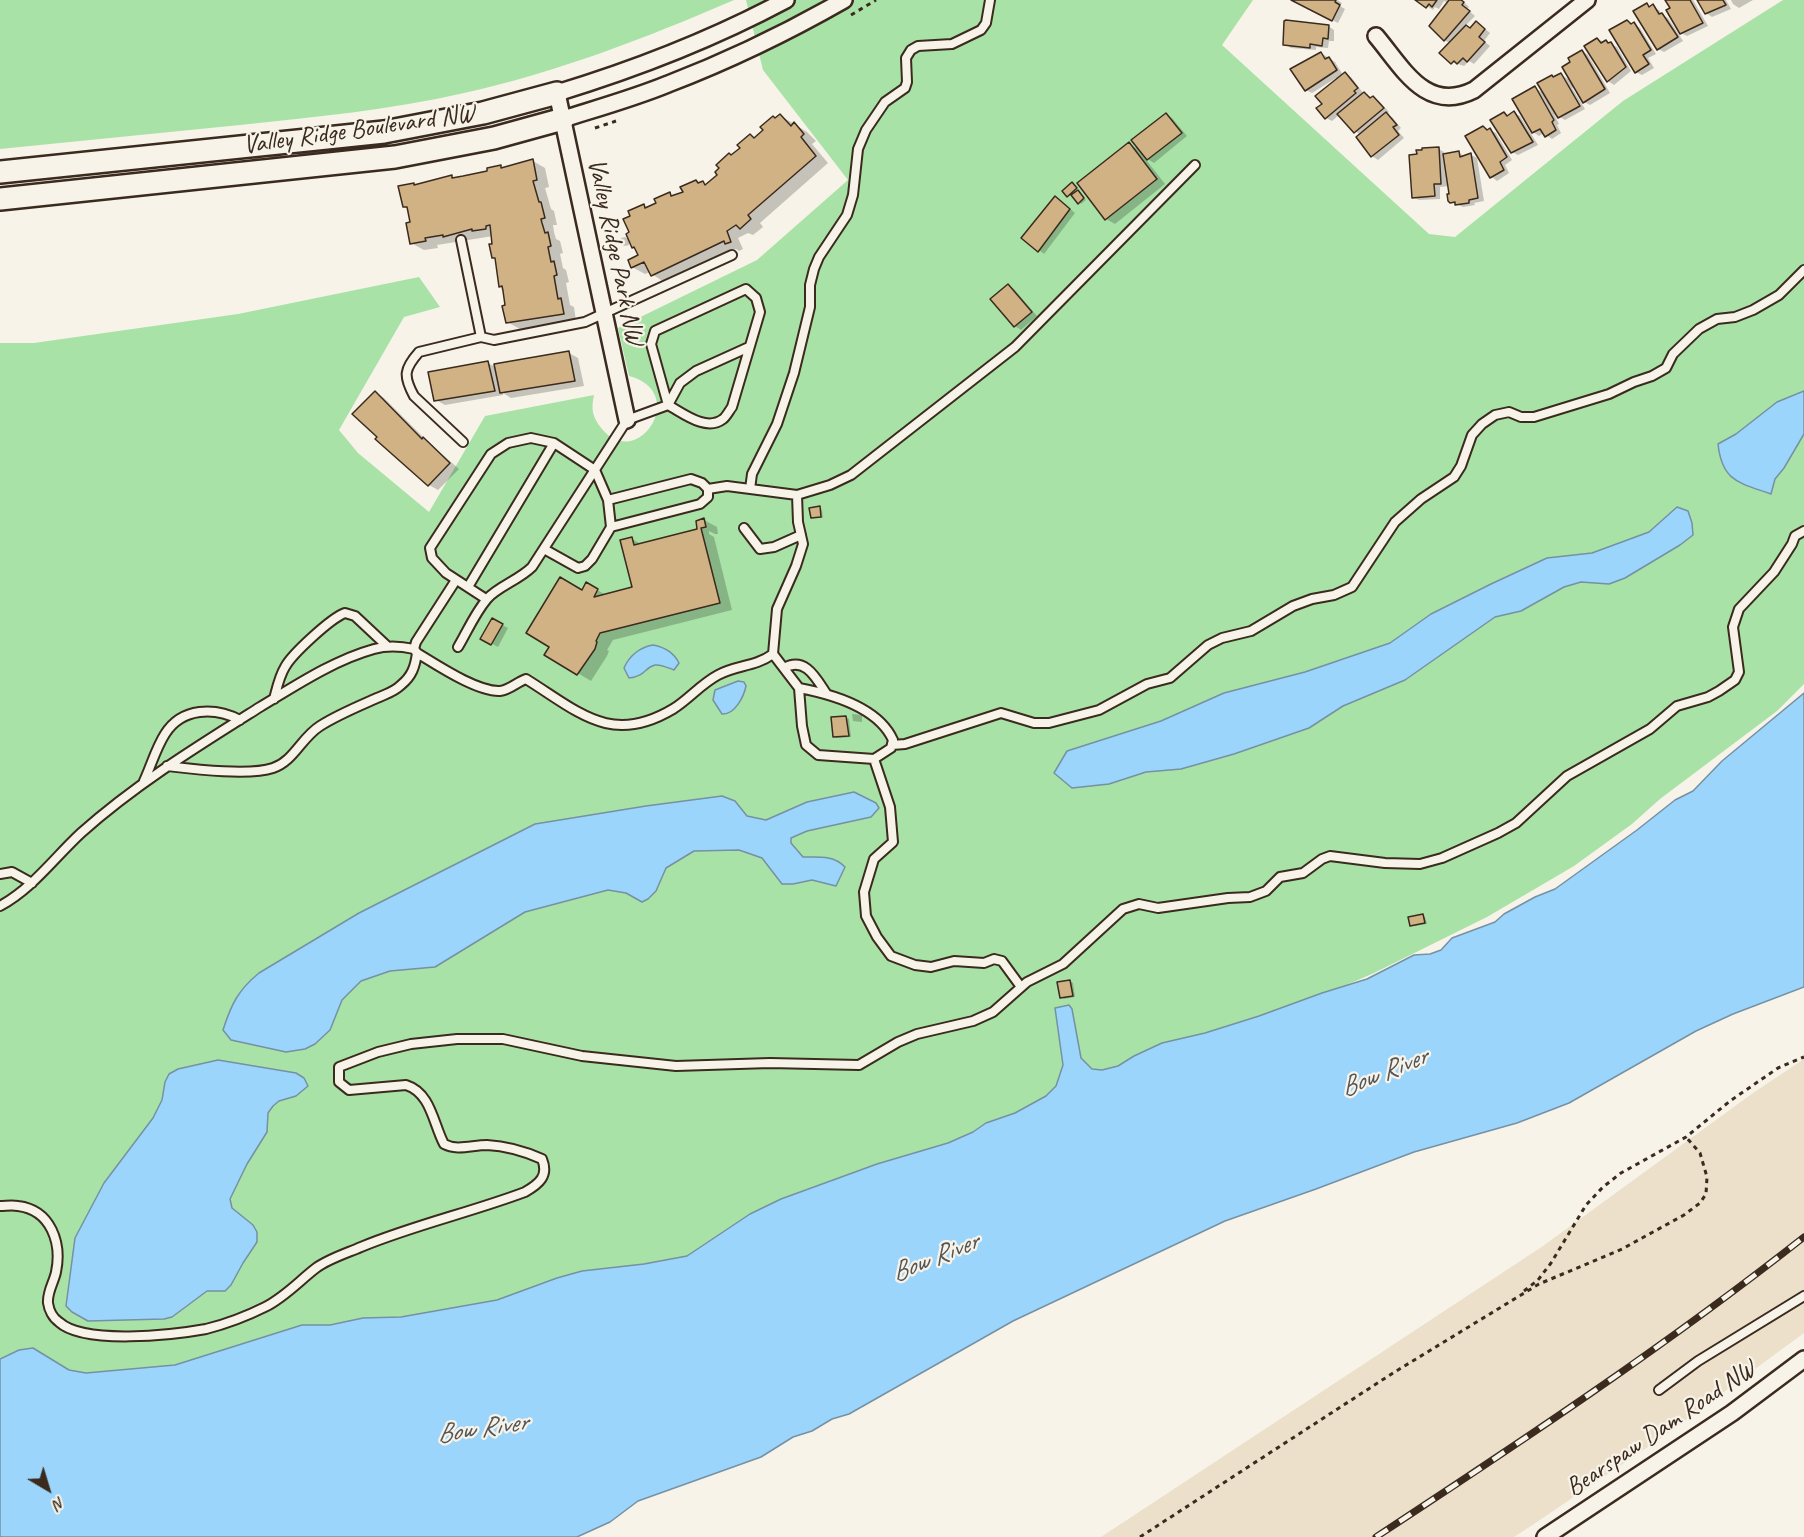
<!DOCTYPE html>
<style>
body{margin:0}
#map{position:relative;width:1804px;height:1537px;overflow:hidden;background:#f7f3e8;font-family:Caveat,sans-serif}
canvas{display:block}
.north{position:absolute;left:18px;top:1459px;width:60px;height:60px;-webkit-text-stroke:4px #f7f3e8;paint-order:stroke;rotate:142deg;font-size:16px;font-weight:700;line-height:24px;text-align:center;color:#3b2a1e}
.north::after{content:'';display:block;margin:auto;width:21px;height:27px;background:#3b2a1e;clip-path:polygon(50% 0,100% 100%,50% 72%,0 100%)}
</style>
<div id="map">
<canvas width="1804" height="1537"></canvas>
<div class="north">N</div>
</div>
<script>
const g = document.querySelector('canvas').getContext('2d');
g.lineJoin = 'round';
function paint(path, color) {
  g.fillStyle = color;
  g.fill(path, 'evenodd');
}
function stroke(path, color, width, dash) {
  g.strokeStyle = color;
  g.lineWidth = width;
  g.lineCap = dash ? 'butt' : 'round';
  g.setLineDash(dash || []);
  g.stroke(path);
}
function label(font, color, halo, rows, align = 'center') {
  g.font = font + ' Caveat,sans-serif';
  g.lineWidth = 4.5;
  g.setLineDash([]);
  g.textBaseline = 'middle';
  g.strokeStyle = halo;
  g.fillStyle = color;
  for (const [text, x, y, turn = 0] of rows) {
    g.save();
    g.translate(x, y);
    g.rotate((+turn || 0) * Math.PI / 180);
    g.textAlign = isNaN(turn) ? turn : align;
    if (halo) g.strokeText(text, 0, 0);
    g.fillText(text, 0, 0);
    g.restore();
  }
}
const built = new Path2D(`
 M1804 1059V1333L1664 1436 1531 1526 1514 1537H1101L1543 1246 1753 1093Z`);
const green = new Path2D(`
 M0 0H734C646 38 558 72 464 93 390 110 315 117 240 125 160 133 80 141 0 149Z
 M746 0H1253L1222 45 1429 234 1455 237 1623 101 1783 0H1804V684L1777 711 1660 799 1632 824 1574 866 1487 917 1374 973 683 1273 0 1403V343H34L238 314 419 277 440 307 404 317 339 430 358 453 429 512 485 416 594 395C591 409 592 417 602 429 638 472 690 392 629 376L618 328 757 260 848 180 763 70Z`);
const water = new Path2D(`
 M1804 391V434L1784 468 1775 479 1771 494C1740 483 1722 482 1718 444L1736 434 1777 402Z
 M1677 507 1688 511 1692 523 1693 535 1680 545 1625 578 1609 584 1581 582 1564 587 1521 611 1495 617 1405 680 1343 706 1309 728 1234 754 1181 769 1146 772 1109 784 1072 788 1054 773 1067 751 1161 721 1224 693 1305 672 1390 643 1431 614 1491 584 1547 558 1592 553 1649 532Z
 M653 645C664 647 674 653 679 663L674 670C668 668 661 664 655 665 645 667 646 676 629 678L624 668C629 656 640 647 653 645Z
 M738 681 744 682 746 686C744 696 735 715 722 714L713 700 715 690Z
 M1804 693V987L1733 1014 1696 1031 1569 1103 1517 1123 1414 1152 1316 1189 1225 1221 1013 1321 849 1414 832 1419 812 1431 793 1437 761 1457 638 1501 610 1522 577 1537H0V1359L19 1350 33 1348 69 1370 86 1373 175 1365 302 1325H330L363 1318 401 1317 497 1300 557 1278 582 1271 644 1264 687 1256 750 1214 781 1199 877 1164 948 1143 973 1132 986 1123 1015 1113 1046 1096 1056 1086 1063 1065 1055 1008 1069 1005 1072 1009 1081 1058 1092 1069 1102 1070 1118 1066 1134 1056 1162 1043 1205 1033 1259 1016 1322 993 1367 979 1414 955 1430 954 1441 950 1452 938 1495 922 1504 914 1535 897 1555 889 1637 830 1675 800 1693 791 1722 761Z
 M854 792 876 803 879 808 871 817 807 831 791 838V843L803 857C818 857 834 855 845 867L836 886 812 880 793 884H782L762 858 739 850 694 851 666 868 656 891 648 899 642 902 626 893 608 890 525 912 435 967 390 971 361 981 342 1000 330 1030 315 1044 305 1049 286 1052 231 1040 223 1030C231 1005 238 990 259 973L359 913 535 824 646 806 722 796 735 801 747 816 766 820 807 802Z
 M218 1060 296 1073 304 1078 308 1086 296 1096 279 1101 273 1106 268 1113 267 1132 247 1164 230 1199 232 1208 253 1225 257 1232V1242L243 1263 231 1285 225 1291H207L172 1317 164 1319 88 1321 72 1312 66 1306 75 1238 104 1183 153 1118 162 1100 165 1082 169 1074 178 1069Z`);
const shadow = new Path2D(`
 M1293 0H1337L1342 3 1340 6 1345 9 1338 23Z
 M1418 0H1462L1469 7 1467 9 1475 16 1465 26 1471 29 1476 23 1482 26 1490 33 1484 41 1490 46 1474 64 1469 61 1464 66 1452 62 1450 43 1444 40 1432 22 1448 3 1444 1 1439 9 1435 7 1433 10Z
 M1667 0H1693L1708 26 1687 36 1681 33Z
 M1698 0H1726L1731 9 1712 17 1706 13Z
 M1731 0H1753L1739 8 1733 4Z
 M1647 5 1659 10 1662 15 1668 18 1683 41 1664 52 1658 49Z
 M1634 24 1640 28 1656 54 1648 58 1654 68 1642 75 1636 72 1633 25Z
 M1328 26 1334 30V41H1329L1328 48 1316 47V50L1291 48 1285 44Z
 M1597 39 1617 47 1631 71 1614 85 1608 81Z
 M1582 51 1588 55 1610 93 1590 105 1584 102 1575 86 1572 88 1585 109 1565 120 1554 114 1559 124 1557 125 1561 133 1552 139 1544 133 1539 136 1533 132 1535 88 1545 94 1555 78 1561 75 1572 81V62Z
 M1321 53 1335 62 1343 75 1345 74 1351 77 1363 93 1379 101 1389 112 1386 114 1392 117 1401 128 1398 131 1404 138 1378 160 1372 156 1358 137 1360 135 1339 115 1332 121 1326 118 1324 104 1337 80 1336 78 1312 93 1306 90Z
 M1504 113 1509 116 1514 113 1520 116 1538 145 1518 155 1512 152Z
 M1166 114 1172 118 1187 136 1154 163 1144 157 1165 184 1115 224 1106 219 1129 144 1143 152Z
 M781 116 807 132 816 141 812 144 828 163 760 223 763 227 753 235 748 233 738 238 743 249 739 251 736 249 664 282 652 274 650 272 645 274 632 267 640 255 637 249 633 247 632 217 644 206 648 208 670 194 674 197 685 192 696 182 707 185 719 175 751 136 755 138Z
 M1483 127 1496 133 1512 160 1505 165 1509 173 1497 181 1492 177 1467 137Z
 M1439 149 1444 152 1445 155 1459 153 1466 157 1471 155 1477 158 1484 201 1474 203 1475 205 1463 207 1458 205 1451 202 1449 186 1440 187V199L1419 200 1413 197Z
 M533 161 545 168 549 187 545 188 551 209 554 211 557 225H553L554 232 556 239 560 241 563 253 560 254 563 268 566 270 569 282 566 283 570 305 574 307 576 321 520 329 507 322 504 288 500 286 497 259 494 257 493 236 437 245 438 248 424 250 411 243 412 223 409 210 404 206 414 184 417 186 451 177 455 179Z
 M1072 184 1086 200 1081 204 1073 195 1068 196Z
 M1061 201 1075 213 1044 254 1039 250Z
 M625 237 629 239V245L625 246 622 245 621 238Z
 M1009 286 1014 289 1037 316 1021 330 1015 326Z
 M569 353 578 358 584 386 511 398 503 393V395L445 405 436 400 488 363 497 368Z
 M375 392 384 398 427 441 459 469 438 490 429 485 411 468Z
 M820 508 822 510 823 518 812 517Z
 M704 520 717 527 718 534H715L709 531V534L714 537 732 610 613 640 607 650 609 651 607 656 591 681 546 654 587 584 606 595 633 588 632 539 641 544 699 530Z
 M493 620 508 628 498 647 483 639Z
 M852 714 862 715V722L853 721Z
 M846 717 849 719 851 737 837 738 835 737Z
 M1423 916 1425 917 1427 924 1414 926 1411 925Z
 M1070 981 1073 983 1075 997 1064 999 1062 997Z`);
const building = new Path2D(`
 M1291 0H1336L1335 2 1340 5 1332 21Z
 M1415 0H1437L1432 7 1429 4 1426 8Z
 M1449 0H1461L1464 2 1462 5 1470 11 1444 41 1429 26Z
 M1665 0H1690L1703 23 1680 34 1666 10 1670 8Z
 M1697 0H1723L1726 5 1705 14Z
 M1647 3 1649 7 1653 4 1659 14 1662 13 1678 37 1657 50 1633 11Z
 M1286 20 1329 25 1328 39 1323 38 1322 46 1310 44V48L1283 45 1284 21Z
 M1627 20 1631 24 1634 22 1651 50 1643 55 1649 64 1635 73 1609 30Z
 M1476 21 1485 29 1479 37 1485 42 1467 62 1463 58 1457 64 1454 61 1451 64 1439 53 1466 25 1470 28Z
 M1597 38 1601 43 1606 40 1608 43 1611 42 1626 67 1607 82 1584 46Z
 M1582 50 1605 89 1583 103 1562 67 1570 62 1568 58Z
 M1321 52 1325 59 1329 57 1337 70 1305 91 1290 69Z
 M1345 72 1358 88 1354 91 1356 93 1325 119 1316 108 1322 104 1315 96Z
 M1561 73 1580 106 1558 118 1537 83 1552 75 1553 77Z
 M1535 86 1554 120 1552 122 1556 130 1545 137 1540 129 1532 133 1512 99Z
 M1364 92 1370 98 1373 96 1384 108 1354 133 1337 114Z
 M1514 111 1533 142 1511 153 1490 120 1504 112 1507 116Z
 M1386 112 1397 125 1393 127 1399 135 1371 157 1356 137Z
 M1166 113 1182 133 1147 160 1131 140Z
 M780 114 791 126 794 122 804 134 801 137 816 156 748 215 751 219 740 229 736 225 727 231 731 242 725 244 724 241 651 276 644 262 631 268 628 260 638 255 634 247 632 248 626 234 629 232 623 219 630 216 628 211 644 204 645 208 656 203 654 199 670 192 671 196 683 192 680 187 696 180 698 183 703 181 705 185 717 175 715 172 719 168 716 165 729 153 731 155 740 148 737 145 750 134 754 138 763 130 760 127 773 116 775 118Z
 M1483 126 1487 130 1490 128 1507 157 1500 162 1504 170 1490 178 1465 136Z
 M1129 142 1157 179 1105 220 1077 183Z
 M1439 147 1441 184H1434L1435 196 1412 198 1409 155 1417 154 1416 150H1422V148Z
 M1459 151 1460 157 1471 153 1478 198 1469 200V203L1455 205V202L1450 203 1448 201 1447 194H1449L1443 154Z
 M533 159 537 180 533 181 539 202H541L545 218 541 219 542 223 545 233 548 232 551 246 548 247 551 262 554 261 557 275 554 276 558 299 561 298 564 314 506 323 502 306 505 305 503 291 502 286 499 287 495 258H492L489 244H492L490 225 486 226V229L472 231V229L443 237V235L425 238 426 241 410 244 406 223 410 222 407 207H403L398 186 414 183V185L452 175V178L463 176 487 171V168L501 165V168Z
 M1072 182 1077 188 1067 197 1062 191Z
 M1078 190 1084 198 1078 204 1071 195Z
 M1055 196 1070 209 1038 252 1021 238Z
 M1008 284 1032 312 1014 327 990 299Z
 M569 351 575 381 500 393 494 364Z
 M488 361 495 391 434 401 428 372Z
 M375 391 422 439 423 437 450 463 428 486 375 439 377 437 352 414Z
 M820 506 821 517 811 518 809 508Z
 M704 518 706 527 701 528 720 603 600 633 596 641 597 642 595 649 577 675 544 655 549 647 526 633 560 577 582 590 586 582 598 589 594 597 632 587 620 540 632 537 634 545 697 529 696 521Z
 M492 618 503 624 491 645 480 639Z
 M846 716 849 736 833 737 831 717Z
 M1423 914 1425 923 1410 926 1408 917Z
 M1070 980 1073 996 1060 998 1057 982Z`);
const path = new Path2D(`
 M851 15 876 0
 M595 128 616 121
 M1524 1291 1538 1280 1551 1263 1586 1205 1603 1187 1621 1173 1686 1137 1730 1101 1778 1068 1804 1057
 M1140 1537 1393 1373 1539 1284 1622 1249 1684 1215 1700 1203 1706 1194 1707 1177 1700 1153 1686 1137`);
const lane = new Path2D(`
 M461 240 481 337
 M668 405 680 383 696 371 749 347
 M463 442 414 396C403 376 404 369 419 352L481 337 494 340 585 322 732 255
 M708 489 727 486 797 495 830 485 851 475 1015 347 1195 165
 M750 489 752 474 777 424 794 373 810 307V285L814 269 819 257 847 215 853 195 858 149 866 130 885 102 905 88 907 82 906 58 911 50 918 46 952 44 981 30 986 23 990 0
 M797 495 798 522 803 544 796 566 777 609 773 654 799 688 802 726 806 745 818 755 874 759 891 748 893 740C878 707 831 694 799 688
 M608 500 691 479 702 483 708 489
 M611 527 700 504 708 497V489
 M744 528 760 549 774 547 801 535
 M456 580 416 642 414 649 417 653C437 665 477 692 500 691 510 690 517 682 526 679 579 712 611 746 673 709 689 699 701 684 718 675 736 665 755 667 773 654
 M468 587 554 443
 M486 599 446 573 432 558 430 548 491 454 508 443 531 438 554 443 595 470 608 500 611 527 592 559 585 566 578 568 544 549
 M458 647C467 632 475 613 487 599 497 587 519 580 532 567L627 420 668 405C683 413 706 432 723 419 726 417 729 411 732 407L760 312 756 298 746 289 655 331 651 344 668 405
 M784 668C805 656 816 678 826 693
 M274 699C277 688 279 677 285 667 292 654 331 618 345 613L355 616 387 646
 M892 745 905 744 1001 713 1034 723H1049L1099 710 1147 684 1170 678 1208 645 1222 638 1251 631 1293 606 1312 599 1334 595 1352 587 1395 522 1421 499 1454 477 1461 466 1472 435 1482 424 1495 415 1509 412 1521 417H1534L1609 394 1634 382 1652 376 1666 368 1673 354 1699 329 1717 319 1735 317 1753 310 1779 295 1804 270
 M874 759 890 807 893 842 874 859 864 892 866 916 877 937 891 956 915 965 931 967 954 961 984 963 994 959 1002 961 1021 987
 M167 766C193 769 249 776 273 768 294 761 301 738 320 726 337 715 359 706 377 698 386 694 394 692 401 685 412 676 415 667 417 653
 M144 781C151 766 156 748 165 734 182 707 215 707 240 720
 M0 874 12 872 32 883
 M0 906C33 888 54 858 81 833 136 784 198 746 260 707 295 686 334 660 374 649 388 645 400 646 414 649
 M0 1206C6 1206 12 1205 18 1206 51 1210 62 1243 56 1272 54 1282 47 1292 48 1303 49 1310 53 1318 59 1322 84 1345 173 1335 206 1329 226 1324 247 1316 265 1307 285 1297 299 1281 316 1268 328 1259 347 1253 361 1247 414 1225 472 1212 525 1192 539 1184 549 1176 542 1159 524 1151 507 1146 487 1145 472 1145 457 1151 444 1144 433 1123 431 1093 406 1085L349 1090 339 1082V1067L378 1052 411 1044 457 1039H503L582 1056 676 1066 770 1063 859 1065 898 1042 917 1034 973 1021 993 1012 1027 982 1063 964 1123 909 1139 904 1158 908 1228 898 1250 897 1266 891 1280 877 1303 873 1322 859 1330 856 1385 863 1420 864 1442 858 1498 833 1516 823 1567 776 1650 729 1677 706 1708 697 1719 691 1735 680 1739 672 1733 627 1739 609 1774 572 1792 544 1795 536 1804 531
 M1659 1390 1698 1361 1804 1296`);
const street = new Path2D(`
 M1376 36C1403 68 1426 114 1474 90L1587 0
 M563 119C598 108 634 98 668 84 728 61 788 32 844 0
 M627 420 557 93C636 69 713 39 786 0
 M1545 1537 1732 1413 1804 1359`);
const secondary = new Path2D(`
 M0 172 384 132 483 113 557 93
 M0 199 395 157 494 138 563 119`);
const rail = new Path2D(`
 M1376 1537C1522 1441 1667 1345 1804 1237`);
const streetNames = [
 ["Valley Ridge Boulevard NW",359,130,-8],
 ["Valley Ridge Park NW",615,252,78],
 ["Bearspaw Dam Road NW",1661,1429,-34]
];
const waterNames = [
 ["Bow River",1384,1073,-22],
 ["Bow River",935,1258,-22],
 ["Bow River",482,1429,-8]
];
paint(built, '#ece0ca');
paint(green, '#a8e2a7');
paint(water, '#9cd5fc');
stroke(water, '#7591a3', 1.5);
paint(shadow, '#0003');
paint(building, '#d1b285');
stroke(building, '#3b2a1e', 1.5);
stroke(lane, '#3b2a1e', 12);
stroke(street, '#3b2a1e', 20);
stroke(secondary, '#3b2a1e', 26);
stroke(path, '#3b2a1e', 3, [4.5, 4.5]);
stroke(lane, '#f7f3e8', 8);
stroke(street, '#f7f3e8', 15);
stroke(secondary, '#f7f3e8', 21);
stroke(rail, '#3b2a1e', 7);
stroke(rail, '#f7f3e8', 4.5, [14]);
label('26px', '#3b2a1e', '#f7f3e8', streetNames);
label('italic 27px', '#535556', '#f7f3e8', waterNames);
</script>
